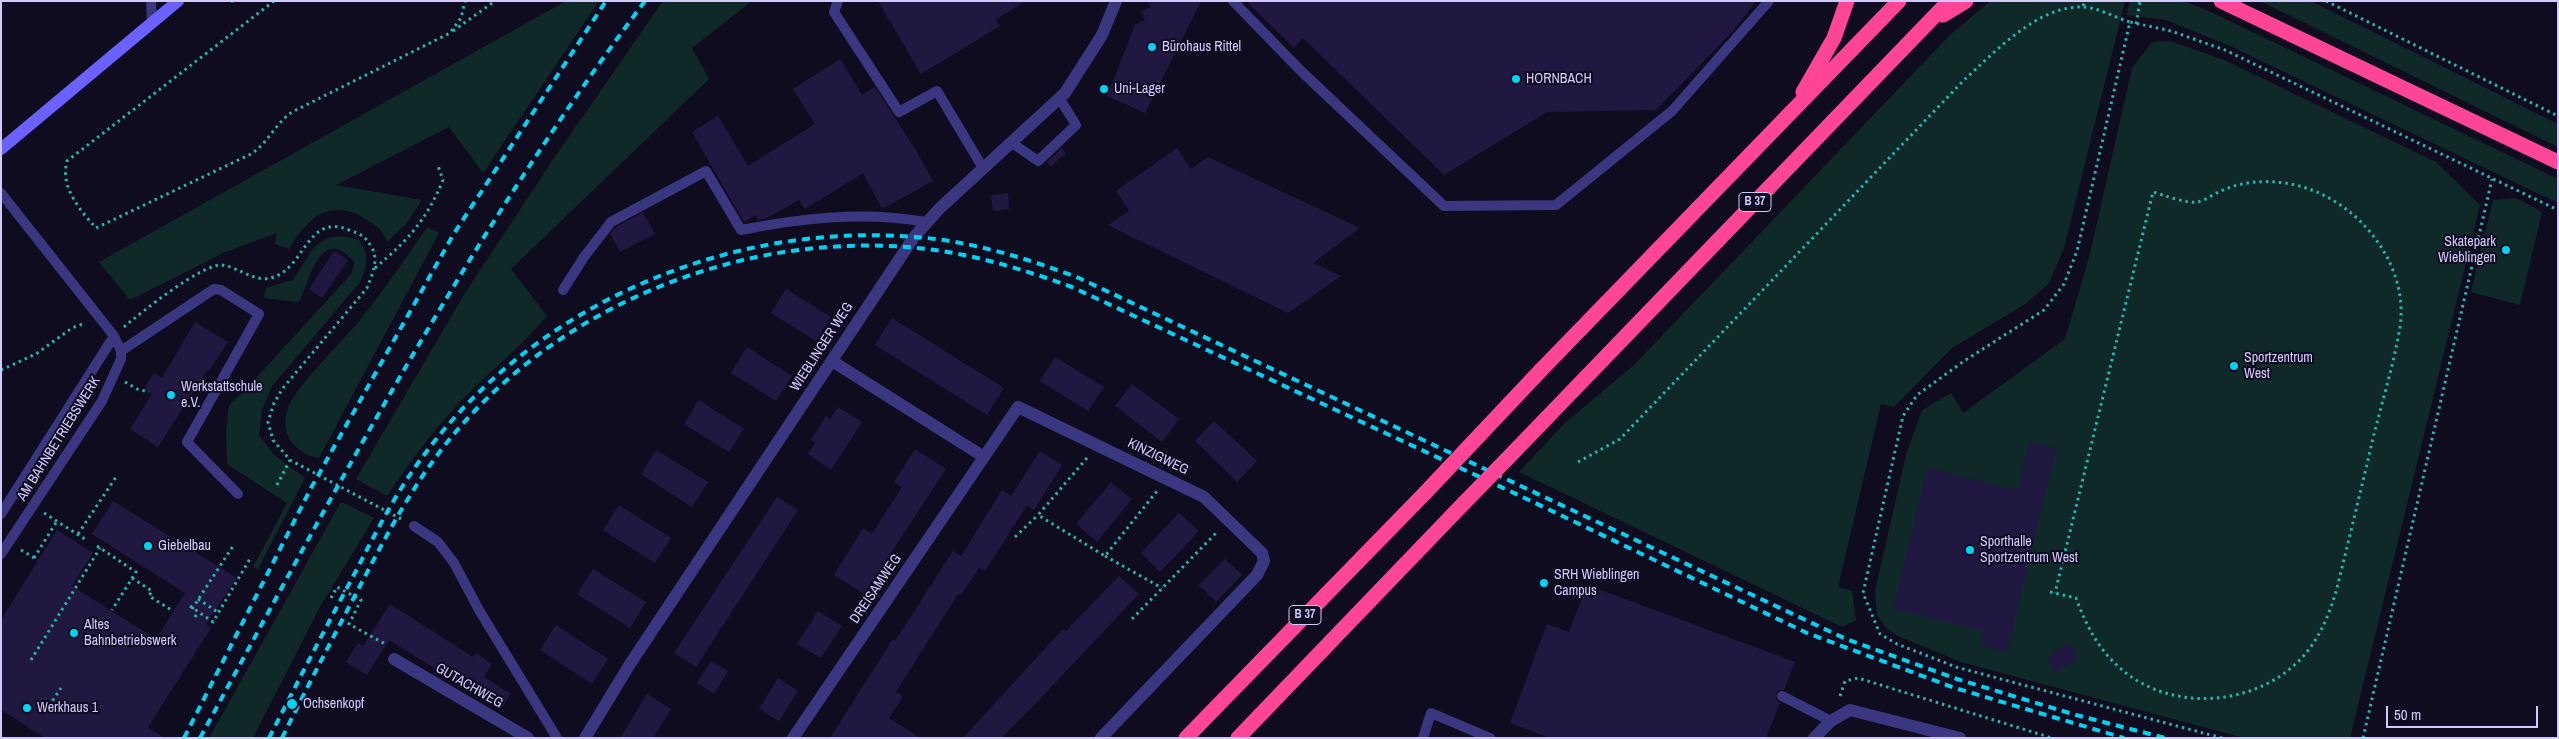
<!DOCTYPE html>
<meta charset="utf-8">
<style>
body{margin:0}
#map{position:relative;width:2559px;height:739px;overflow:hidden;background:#100c1f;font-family:"Archivo Narrow",sans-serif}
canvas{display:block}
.frame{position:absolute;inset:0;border:2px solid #d2caff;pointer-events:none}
.scale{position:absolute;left:2386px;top:706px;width:152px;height:22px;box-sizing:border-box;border:2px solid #d2caff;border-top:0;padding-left:6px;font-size:15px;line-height:18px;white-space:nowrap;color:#d2caff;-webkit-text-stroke:4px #100c1f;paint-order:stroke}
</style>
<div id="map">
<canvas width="2559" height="739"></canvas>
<div class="frame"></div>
<div class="scale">50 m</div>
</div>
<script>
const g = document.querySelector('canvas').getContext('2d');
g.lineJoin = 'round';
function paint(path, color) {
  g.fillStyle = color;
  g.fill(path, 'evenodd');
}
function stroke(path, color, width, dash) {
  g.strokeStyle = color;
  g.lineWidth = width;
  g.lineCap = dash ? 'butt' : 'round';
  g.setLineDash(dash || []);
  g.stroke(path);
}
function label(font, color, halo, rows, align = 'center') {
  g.font = font + ' "Archivo Narrow",sans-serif';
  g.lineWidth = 4;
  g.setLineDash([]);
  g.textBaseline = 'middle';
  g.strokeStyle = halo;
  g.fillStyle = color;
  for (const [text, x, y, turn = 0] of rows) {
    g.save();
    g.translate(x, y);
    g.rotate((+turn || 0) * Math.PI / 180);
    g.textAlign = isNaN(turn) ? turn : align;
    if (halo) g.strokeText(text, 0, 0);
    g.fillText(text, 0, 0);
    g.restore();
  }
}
const green = new Path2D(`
 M566 1H599L483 173 449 127 336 185 422 200 406 224 387 242C382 229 376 225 364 218 328 197 307 220 289 249L275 244 277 233 223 253 130 300 99 262Z
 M663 1H752L692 48 709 79 511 269 547 316C518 350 482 377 452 411 428 437 407 466 387 496L356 479 465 293 554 158Z
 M1990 1H2125L2064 248 2049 283 2027 303 1952 348 1894 407 1881 404 1838 587 1852 591 1856 620 1842 627 1519 472 1565 423 1634 365 1950 35Z
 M2130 1H2184L2213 13 2558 179V203L2230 46 2166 20 2126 15Z
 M2260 1H2311L2558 124V147Z
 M2170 41 2224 60 2436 162 2480 205 2350 738H2244L1961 662 1898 636 1886 628 1877 615 1875 591 1906 455 1922 410 1951 393 1963 413 2065 339 2089 258 2132 68 2152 42Z
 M2516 198 2542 212 2520 305 2471 292 2493 200Z
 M427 227 439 233 319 458C294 453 279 433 288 408 295 387 344 340 360 320 384 290 406 258 427 227Z
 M343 236 359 240C370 257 367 262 361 281L272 386 262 410 259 435 274 455 305 478 258 569 253 567 287 503 227 464 226 431 229 405 247 388 352 273 354 262C320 222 310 282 299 302L264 298 266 288 293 280 314 247 327 238Z
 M341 502 374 518 321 605 253 738H209Z`);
const building = new Path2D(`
 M878 1H1026L996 19 1000 26 921 74Z
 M1148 1H1201L1145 113 1107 96 1135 25 1145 20 1141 11 1151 7Z
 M1246 1H1756L1734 30 1656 110 1547 112 1444 175 1303 38 1294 48Z
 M840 59 862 95 875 87 917 152 933 181 882 209 863 173 805 209 799 200 767 218 758 220 755 215 744 222 692 132 718 116 748 166 815 124 793 89Z
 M1062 148 1066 153 1051 166 1047 162Z
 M1177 148 1191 169 1208 157 1360 228 1313 263 1341 276 1288 313 1108 225 1129 211 1116 191Z
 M1008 193 1009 209 993 211 991 195Z
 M643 212 655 234 620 252 610 234 616 227Z
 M334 251 348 260 322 298 309 289Z
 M786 289 831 317 816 341 771 313Z
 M892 318 1004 388 987 415 875 345Z
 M195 322 228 342 209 371 207 370 158 447 130 429 152 394 144 389 154 373 162 378Z
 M747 347 792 376 776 401 731 373Z
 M1055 357 1104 387 1088 411 1040 381Z
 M1132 384 1179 419 1162 442 1115 406Z
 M699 400 744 429 729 452 684 424Z
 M838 407 862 422 831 470 808 454 815 443 811 440 826 416 830 419Z
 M1214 421 1257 461 1237 482 1195 441Z
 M2029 442 2056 448 2007 652 1980 645 1984 631 1893 609 1927 468 2018 490Z
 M915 449 946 469 864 594 834 575 863 528 872 534 902 487 894 482Z
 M656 450 708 482 692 507 641 474Z
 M1040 451 1062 465 1034 510 1027 505 985 571 979 568 961 595 958 594 896 692 903 696 889 718 920 738H830L893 639 895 641 953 551 961 556 1002 490 1011 496Z
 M1111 482 1132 499 1097 542 1076 524Z
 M777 497 798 510 696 667 674 653Z
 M113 501 237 578 206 624 211 628 148 727 164 738H45L1 710V620L57 530 93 553 72 586 156 639 185 593 92 534Z
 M619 505 671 538 655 563 603 530Z
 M1179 513 1199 531 1160 572 1141 553Z
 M1225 559 1242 575 1216 602 1199 585Z
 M593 569 646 602 630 628 577 594Z
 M1119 576 1139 594 1035 704 1001 738H963L1063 629 1066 631Z
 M1587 585 1795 662 1784 690H1779L1776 693V699L1780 703 1766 738H1550L1510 723 1547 624 1569 632Z
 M390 604 473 657 476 653 492 664 484 677 511 694 501 709 389 640 367 675 346 662 358 643 363 646Z
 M818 611 842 626 821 658 797 644Z
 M556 625 608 659 592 684 540 650Z
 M2069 642 2079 657 2056 673 2046 658Z
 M711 661 728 671 714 694 697 683Z
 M778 678 798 691 779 721 759 709Z
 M647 694 671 709 653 738H620Z`);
const path = new Path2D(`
 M231 1H235
 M274 1 67 161C60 187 79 209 96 228L251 154C268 143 275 124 292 112L450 33 461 18 465 1
 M2326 1 2558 116
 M2083 6 2085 1
 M2136 24 2140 1
 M453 31 495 1
 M375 268C408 240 426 221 443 180L438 166
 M124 327C140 313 203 263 222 265 238 267 254 282 270 278 305 271 306 212 349 230 361 234 366 237 372 248 379 260 372 275 367 288L283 388 274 403 268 422 273 440 290 460 403 520
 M1 370 36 354 72 328 85 323
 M125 382 137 389 149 392
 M1087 458 1038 515 1105 556 1157 491
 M1578 462 1620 439 1964 80C1995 52 2037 6 2082 7 2097 7 2116 18 2130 22
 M277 485 290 460
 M44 513 88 541
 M78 534 116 477
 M1015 537 1038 515
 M97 546 136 572 112 610
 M21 550 38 560
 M1105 556 1162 588
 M34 558 57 521
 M132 578 152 591 149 596 173 611
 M2050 592 2076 598C2086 625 2098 649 2120 668 2173 715 2262 706 2306 653 2321 635 2329 614 2336 592 2349 539 2362 486 2374 434 2383 399 2394 363 2400 327 2409 266 2362 206 2306 188 2279 179 2246 179 2221 191 2213 194 2205 201 2197 202 2188 204 2163 195 2153 192L2055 593
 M331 598 337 587 361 600 349 624 387 645
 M198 599 219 613
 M190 606 213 622 251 557
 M192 609 233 546
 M195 617 198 612
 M1132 619 1218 531
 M31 660 100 548
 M1840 696 1845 681 1858 678 2052 738
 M49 706 61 688
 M2222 738 1956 667 1897 644 1880 634 1863 593 1903 416 1917 395 1964 361 2044 310 2064 284 2077 251 2130 22 2171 31 2225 50 2558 210
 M2363 738 2492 179`);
const lane = new Path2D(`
 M151 1 152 23
 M838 1 834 12 899 112 937 91 983 168
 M1233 1 1301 71 1444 206 1556 205 1672 111 1769 1
 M1012 143 1038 161 1076 125 1060 99
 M1 193 114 336 121 351V359L102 401 1 554
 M563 290 584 257 611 222 706 171 741 230C802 218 864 211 926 222
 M121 351 214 289 221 290 259 314 187 442 238 494
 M1 514 114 336
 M414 526 438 542 454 563 479 610 557 738
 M1782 696 1831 721
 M1423 738 1431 713 1490 738`);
const street = new Path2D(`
 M832 361 984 457
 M394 659 528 738
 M585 738 630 664 914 237 939 209 1065 93 1102 35 1116 1
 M793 738 1018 407 1204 497 1262 553 1264 561 1257 575 1101 738
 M1814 738 1831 721 1850 710 1960 738`);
const secondary = new Path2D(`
 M1 149 178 1`);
const highway = new Path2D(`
 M2221 1 2558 162
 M1943 15 1966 1
 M1803 92 1834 38 1847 1
 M1541 370 1899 1
 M1506 460 1949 1
 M1186 738 1425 493
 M1238 738 1464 503`);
const rail = new Path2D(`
 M184 738 311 488 453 235 606 1
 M200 738C337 486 472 231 645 1
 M269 738C298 681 327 625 357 569 378 528 399 487 427 451 539 302 731 222 915 237 971 241 1026 258 1079 278L1846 639 1957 679 2076 715 2165 738
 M282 738C308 685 335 634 362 582 387 534 412 487 445 445 557 303 749 228 927 249 977 255 1025 270 1072 287L1529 500 1807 633 1955 688 2124 738`);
const highwayBridge = new Path2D(`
 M1425 493 1541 370
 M1464 503 1506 460`);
const markers = [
 [1152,47,5,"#00d4f5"],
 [1516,79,5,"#00d4f5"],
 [1104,89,5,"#00d4f5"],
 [2506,250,5,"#00d4f5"],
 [2234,366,5,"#00d4f5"],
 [171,395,5,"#00d4f5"],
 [148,546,5,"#00d4f5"],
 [1970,550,5,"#00d4f5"],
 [1544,583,5,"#00d4f5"],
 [74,633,5,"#00d4f5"],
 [292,704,6,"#00d4f5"],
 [27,708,5,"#00d4f5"]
];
const shields = [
 [1755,202,32],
 [1305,615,32]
];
const shieldNames = [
 ["B 37",1755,202],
 ["B 37",1305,615]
];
const poiNames = [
 ["Bürohaus Rittel",1162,47],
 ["HORNBACH",1526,79],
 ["Uni-Lager",1114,89],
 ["Skatepark",2496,242,"right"],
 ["Wieblingen",2496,258,"right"],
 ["Sportzentrum",2244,358],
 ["West",2244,374],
 ["Werkstattschule",181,387],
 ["e.V.",181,403],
 ["Sporthalle",1980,542],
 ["Sportzentrum West",1980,558],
 ["Giebelbau",158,546],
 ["SRH Wieblingen",1554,575],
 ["Campus",1554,591],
 ["Altes",84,625],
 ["Bahnbetriebswerk",84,641],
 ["Ochsenkopf",303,704],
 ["Werkhaus 1",37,708]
];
const streetNames = [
 ["WIEBLINGER WEG",822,347,-57],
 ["AM BAHNBETRIEBSWERK",59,439,-58],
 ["KINZIGWEG",1158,457,26],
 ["DREISAMWEG",876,589,-56],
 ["GUTACHWEG",469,686,30]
];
paint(green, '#0f2929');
paint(building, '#211841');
stroke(path, '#2bb3b0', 3, [2.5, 4]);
stroke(lane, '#3b3680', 10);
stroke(street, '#3b3680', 12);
stroke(secondary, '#6b61ff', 12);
stroke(highway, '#ff4597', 15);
stroke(rail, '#00d4f5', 4, [8, 6]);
stroke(highwayBridge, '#ff4597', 15);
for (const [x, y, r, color] of markers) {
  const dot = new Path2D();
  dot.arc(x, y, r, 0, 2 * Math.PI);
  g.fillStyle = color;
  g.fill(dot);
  stroke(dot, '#100c1f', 2);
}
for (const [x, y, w] of shields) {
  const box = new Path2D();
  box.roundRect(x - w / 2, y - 9.5, w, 19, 4);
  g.fillStyle = '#100c1f';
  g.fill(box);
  stroke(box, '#d2caff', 1);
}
label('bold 12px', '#d2caff', null, shieldNames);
label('14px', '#d2caff', '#100c1f', poiNames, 'left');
label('14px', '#d2caff', '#100c1f', streetNames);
</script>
